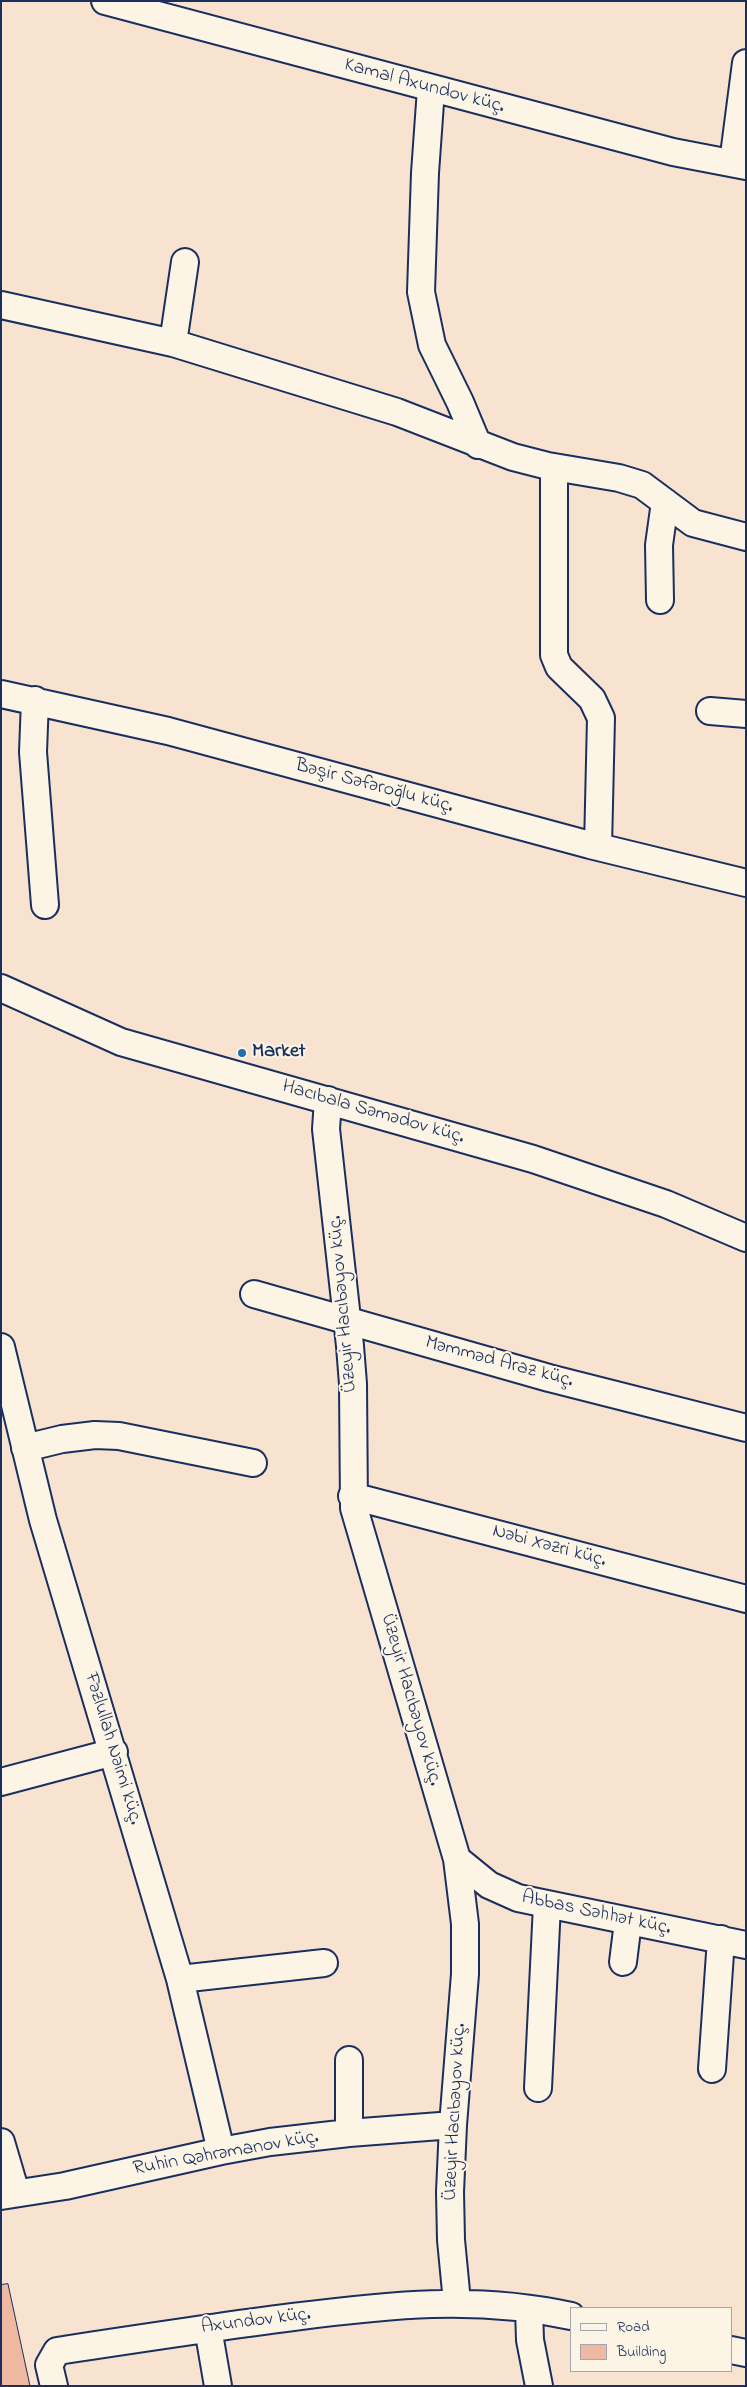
<!DOCTYPE html>
<meta charset="utf-8">
<style>
body{margin:0}
#map{position:relative;width:747px;height:2387px;overflow:hidden;background:#f8e3d1;font-family:"Indie Flower",sans-serif}
canvas{display:block}
.frame{position:absolute;inset:0;border:2px solid #1b2f5e;pointer-events:none}
.legend{position:absolute;left:570px;top:2307px;width:162px;height:65px;box-sizing:border-box;background:#fcf5e5;border:1px solid #a2a6af;margin:0;padding:6px 9px;list-style:none;font-size:15px;color:#1b2f5e}
.legend li{display:flex;align-items:center;gap:10px;height:25px}
.legend b{width:25px;border:1px solid #a2a6af}
</style>
<div id="map">
<canvas width="747" height="2387"></canvas>
<div class="frame"></div>
<ul class="legend">
<li><b style="height:6px;background:#fcf5e5"></b>Road</li>
<li><b style="height:14px;background:#eeb8a1"></b>Building</li>
</ul>
</div>
<script>
const g = document.querySelector('canvas').getContext('2d');
g.lineJoin = 'round';
function paint(path, color) {
  g.fillStyle = color;
  g.fill(path, 'evenodd');
}
function stroke(path, color, width, dash) {
  g.strokeStyle = color;
  g.lineWidth = width;
  g.lineCap = dash ? 'butt' : 'round';
  g.setLineDash(dash || []);
  g.stroke(path);
}
function label(font, color, halo, rows, align = 'center') {
  g.font = font + ' "Indie Flower",sans-serif';
  g.lineWidth = 4;
  g.setLineDash([]);
  g.textBaseline = 'middle';
  g.strokeStyle = halo;
  g.fillStyle = color;
  for (const [text, x, y, turn = 0] of rows) {
    g.save();
    g.translate(x, y);
    g.rotate((+turn || 0) * Math.PI / 180);
    g.textAlign = isNaN(turn) ? turn : align;
    if (halo) g.strokeText(text, 0, 0);
    g.fillText(text, 0, 0);
    g.restore();
  }
}
const building = new Path2D(`
 M8 2284 30 2386H1V2285Z`);
const minor = new Path2D(`
 M105 1 673 152 746 166
 M431 89 425 173 421 292 432 345 460 402 478 445
 M733 163 746 63
 M1 305 173 343 397 412 513 457 548 466 619 478 642 485 693 523 746 537
 M173 343 185 262
 M554 467V655L559 667 592 699 601 718 598 847
 M660 600 659 545 665 502
 M1 694 168 731 590 845 746 883
 M35 700 33 752 45 905
 M710 711 746 714
 M1 988 121 1042 533 1159 666 1204 746 1238
 M328 1100 326 1129 350 1346 353 1384 354 1508 457 1859 465 1924V1974L453 2125 450 2192 451 2240 457 2302
 M254 1294 549 1378 746 1428
 M1 1347 43 1520 180 1979 221 2151
 M25 1448 62 1439 95 1435 119 1436 253 1463
 M352 1496 746 1599
 M1 1782 114 1752
 M457 1859 489 1885 518 1898 746 1945
 M623 1962 628 1922
 M180 1979 324 1963
 M712 2069 721 1939
 M538 2088 547 1905
 M349 2133V2060
 M1 2142 16 2193
 M1 2196 65 2186 221 2151 270 2142 349 2133 453 2125
 M529 2309 530 2340 539 2386
 M208 2328 218 2386
 M731 2350 746 2353
 M54 2386 49 2365 57 2351C136 2339 214 2327 293 2317 388 2305 475 2295 571 2316`);
const markers = [
 [242,1053,5,"#1f6fb2"]
];
const streetNames = [
 ["Kamal Axundov küç.",424,87,15],
 ["Bəşir Səfəroğlu küç.",374,787,15],
 ["Hacıbala Səmədov küç.",373,1113,16],
 ["Üzeyir Hacıbəyov küç.",344,1304,-95],
 ["Məmməd Araz küç.",499,1363,15],
 ["Nəbi Xəzri küç.",549,1547,15],
 ["Üzeyir Hacıbəyov küç.",410,1700,74],
 ["Fəzlullah Nəimi küç.",112,1749,73],
 ["Abbas Səhhət küç.",596,1914,12],
 ["Üzeyir Hacıbəyov küç.",456,2112,-87],
 ["Ruhin Qəhrəmanov küç.",226,2154,-10],
 ["Axundov küç.",256,2322,-7]
];
const poiNames = [
 ["Market",252,1053]
];
paint(building, '#eeb8a1');
stroke(building, '#1b2f5e', 1);
stroke(minor, '#1b2f5e', 30);
stroke(minor, '#fcf5e5', 26);
for (const [x, y, r, color] of markers) {
  const dot = new Path2D();
  dot.arc(x, y, r, 0, 2 * Math.PI);
  g.fillStyle = color;
  g.fill(dot);
  stroke(dot, '#fcf5e5', 2);
}
label('20px', '#1b2f5e', '#fcf5e5', streetNames);
label('bold 20px', '#1b2f5e', '#fcf5e5', poiNames, 'left');
</script>
